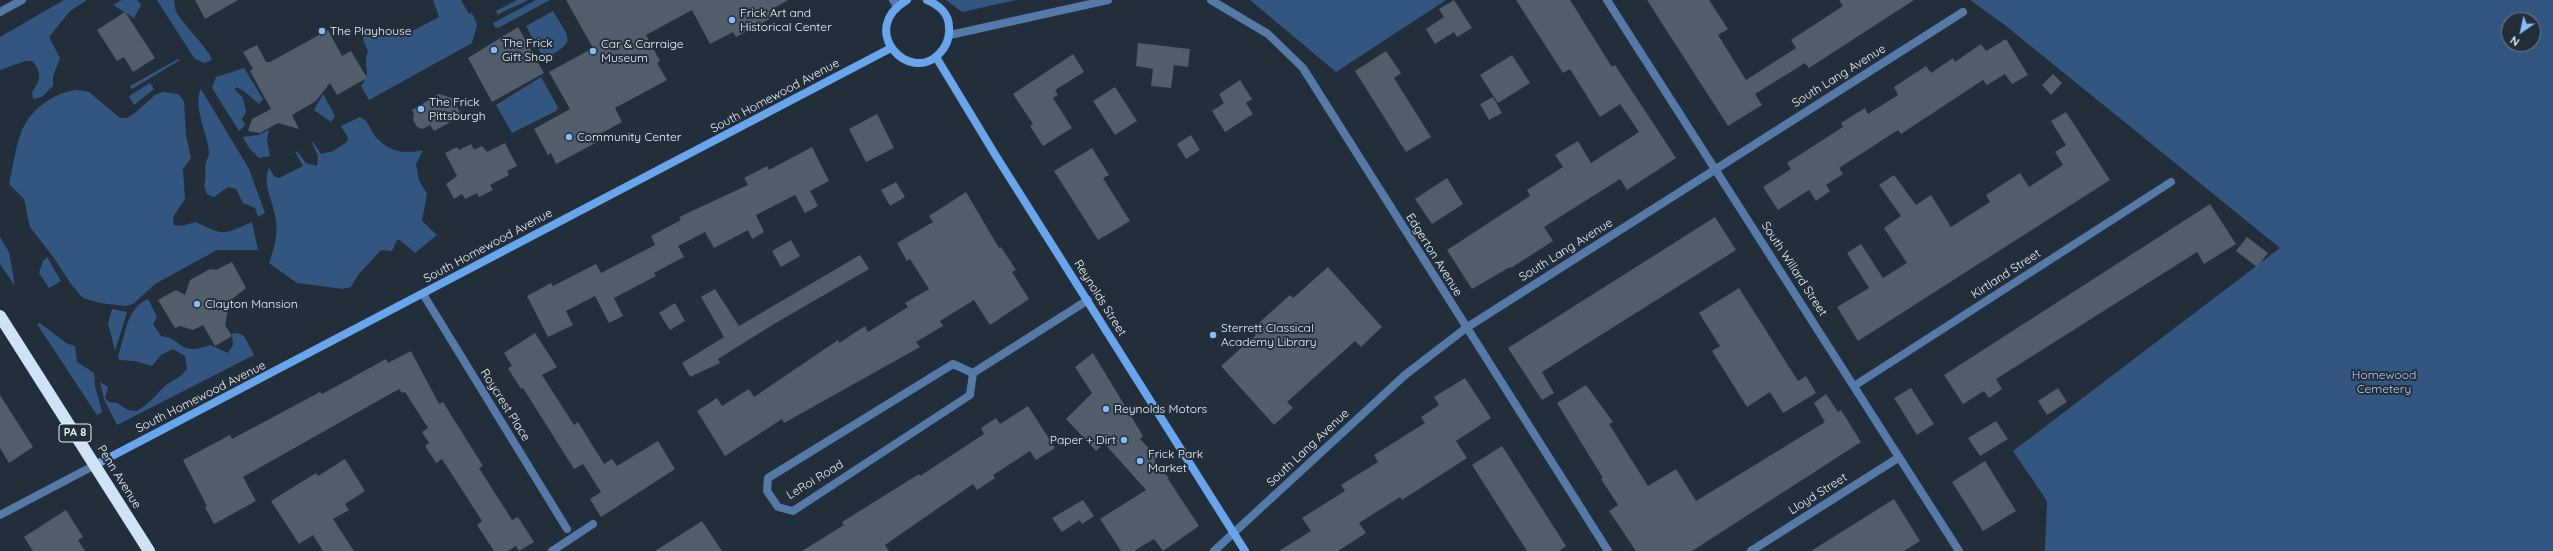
<!DOCTYPE html>
<style>
body{margin:0}
#map{position:relative;width:2553px;height:551px;overflow:hidden;background:#232e3b;font-family:Quicksand,sans-serif}
canvas{display:block}
.north{position:absolute;left:2501px;top:12px;width:40px;height:40px;box-sizing:border-box;background:#232e3b;border:1px solid #747d89;border-radius:50%;rotate:214deg;font-size:11px;font-weight:700;line-height:16px;text-align:center;color:#edf4fd}
.north::after{content:'';display:block;margin:auto;width:14px;height:18px;background:#86bbfb;clip-path:polygon(50% 0,100% 100%,50% 72%,0 100%)}
</style>
<div id="map">
<canvas width="2553" height="551"></canvas>
<div class="north">N</div>
</div>
<script>
const g = document.querySelector('canvas').getContext('2d');
g.lineJoin = 'round';
function paint(path, color) {
  g.fillStyle = color;
  g.fill(path, 'evenodd');
}
function stroke(path, color, width, dash) {
  g.strokeStyle = color;
  g.lineWidth = width;
  g.lineCap = dash ? 'butt' : 'round';
  g.setLineDash(dash || []);
  g.stroke(path);
}
function label(font, color, halo, rows, align = 'center') {
  g.font = font + ' Quicksand,sans-serif';
  g.lineWidth = 4;
  g.setLineDash([]);
  g.textBaseline = 'middle';
  g.strokeStyle = halo;
  g.fillStyle = color;
  for (const [text, x, y, turn = 0] of rows) {
    g.save();
    g.translate(x, y);
    g.rotate((+turn || 0) * Math.PI / 180);
    g.textAlign = isNaN(turn) ? turn : align;
    if (halo) g.strokeText(text, 0, 0);
    g.fillText(text, 0, 0);
    g.restore();
  }
}
const green = new Path2D(`
 M64 0H87L70 11 49 37 60 58 53 76V86L42 97 33 99 32 92C40 81 43 73 32 61H25L0 70V37Z
 M122 0H137L141 5 134 18 113 5Z
 M157 0H174C175 5 175 11 178 15 184 25 212 53 212 60L204 63 194 58Z
 M433 0H461L469 14 472 13 477 25 472 43 369 100 361 86C373 72 362 66 368 51L363 39 365 33 372 36 383 29 403 36 439 17Z
 M517 0H528C518 6 508 8 498 15L496 11Z
 M536 0H550L498 28 495 27 493 23Z
 M946 0H1016L962 12Z
 M1250 0H1446L1336 72Z
 M1970 0H2553V551H2045L2047 501 2013 451 2280 248 2006 26ZM2509 20H2533V44H2509Z
 M553 11C571 41 577 41 544 59L526 26Z
 M178 59 180 60 132 89 130 86Z
 M244 68 263 99 259 104 244 91 236 87 235 90 243 98 246 112 242 119 245 125 239 131 212 88 216 77Z
 M541 77 558 107 556 111 512 133 496 105Z
 M150 83 154 89 134 105 129 96Z
 M201 89 249 169 265 213 258 217 255 208 243 203 236 189 228 187 214 197 207 194 204 186C207 177 204 171 206 162 207 159 209 156 209 153 209 137 192 106 201 89Z
 M77 90 89 92 120 118H127L135 113 155 95 163 92 178 94 184 101 186 136 191 158 183 169 185 199 173 217 174 225 181 226 196 222C224 236 223 235 252 222L258 250H217L155 284 133 304 125 306 100 303 83 298 71 284 54 258 30 227 24 199 9 184C13 167 15 149 21 133 29 110 54 92 77 90Z
 M323 94 335 116 331 122 314 110Z
 M360 117C368 120 369 127 373 133 385 151 403 155 423 150L416 164 419 180 427 194 422 221 437 235 415 253 400 240H397L392 251 381 250 358 275 351 287 343 289 297 283 269 263C274 250 278 234 276 220 274 203 263 187 268 170L269 168 274 176 279 178 303 166 295 152 297 151 306 163 317 166 318 156 312 143 313 142 321 154 333 151 347 142 348 138 341 126Z
 M269 130 267 140 270 156 259 158 249 148 243 137 258 135Z
 M0 237 9 252 15 286 0 264Z
 M47 257 61 281 49 288 39 273 43 261Z
 M148 299 157 317 153 324 161 336C183 338 178 357 210 345L228 353 233 345 232 334 238 333 244 336 254 355 117 425 104 399 100 382 108 387 105 398 109 402 117 403 128 410 137 411C150 403 155 396 165 386 173 379 179 380 187 369L185 356 173 349 161 355 152 366 135 361 119 360 118 356C125 337 126 308 148 299Z
 M112 309 127 312 115 351 108 323Z
 M40 323 66 343 75 346 77 362 94 373 95 386 102 412 97 415 37 324Z`);
const building = new Path2D(`
 M195 0H238L205 19Z
 M566 0H788L769 11 773 17 736 37 733 32 710 44 692 10 646 35 660 61 657 63 667 80 615 108 622 122 598 135 601 140 556 164 551 153 548 155 534 129 570 109 549 72 593 48Z
 M1454 0 1472 28 1457 37 1454 32 1435 44 1426 29 1444 17 1439 9Z
 M1516 0H1570L1612 67 1615 65 1676 158 1627 190 1620 179 1544 227 1553 241 1511 268 1510 267 1472 289 1447 250 1530 196 1527 190 1563 167 1555 155 1578 141 1591 163 1639 132 1620 104 1600 117 1570 69 1563 73Z
 M1647 0H1709L1728 29 1718 35 1746 80 1796 48 1791 40 1843 6 1839 0H1914L1809 68 1805 63 1755 94 1762 105 1728 126Z
 M125 12 155 58 133 72 124 57 117 61 97 30Z
 M518 27 544 73 492 102 468 58Z
 M328 30 342 56 351 51 367 78 337 95 330 83 316 101 292 115 299 129 278 123 260 133 248 131 252 119 271 109 250 71 253 69 243 52 257 45 266 62H270Z
 M2006 39 2028 75 2012 84 2005 74 1987 85 1983 80 1901 134 1898 130 1839 168 1843 174 1826 185 1830 191 1816 201 1809 190 1778 210 1763 187 1791 169 1787 163 1843 127 1841 123 1865 108 1868 114 1898 95 1894 87 1926 66 1931 73 1953 58 1955 62 1981 44 1986 51Z
 M1138 43 1190 49 1188 67 1174 65 1171 88 1151 86 1153 69 1136 66Z
 M1386 51 1401 73 1394 78 1431 137 1406 152 1355 71Z
 M1073 54 1084 72 1055 90 1058 95 1053 98 1072 128 1043 146 1030 126 1033 124 1013 94Z
 M1512 55 1530 83 1498 103 1480 75Z
 M2053 74 2062 83 2051 95 2042 85Z
 M1240 80 1252 99 1246 103 1253 114 1225 132 1212 111 1224 103 1219 94Z
 M1115 87 1137 121 1115 135 1093 101Z
 M439 94 452 98 462 116 434 131 430 125 423 129 417 127 413 120 414 114 412 110Z
 M1493 97 1502 113 1489 120 1480 104Z
 M2066 112 2110 180 1858 341 1837 307 1869 288 1847 253 1861 244 1883 278 1907 263 1884 228 1901 216 1879 185 1894 175 1916 205 1931 195 1951 227 1990 202 1986 195 2020 173 2029 187 2063 165 2055 152 2066 145 2051 121Z
 M877 114 894 148 866 162 849 129Z
 M1191 135 1200 150 1186 159 1177 144Z
 M505 143 517 166 507 171 509 175 490 185 493 190 479 197 477 193 465 199 462 194 454 199 446 184 457 176 445 153 457 147 459 150 471 144 474 150 482 146 487 152Z
 M812 147 829 181 810 191 818 206 805 213 795 195 756 215 764 232 752 239 748 230 714 248 705 232 678 246 684 257 654 273 656 276 614 298 623 316 609 323 595 296 566 311 573 325 548 337 527 296 551 283 553 286 596 264 601 273 655 245 651 236 681 220 679 217 748 185 744 178 767 166 769 170Z
 M1092 148 1109 175 1103 178 1130 221 1098 240 1054 171Z
 M1447 178 1463 204 1432 224 1415 199Z
 M896 182 905 197 890 206 881 190Z
 M966 192 999 248 1001 247 1016 270 1012 272 1029 299 990 325 974 300 940 321 943 326 916 342 920 347 784 423 782 419 725 456 697 411 717 398 722 406 749 389 754 397 838 340 839 343 865 326 868 332 908 307 905 303 929 289 910 259 907 261 897 243 933 222 929 216Z
 M2210 204 2236 244 2204 264 2197 252 1996 379 2002 389 1989 398 1984 391 1963 404 1944 375Z
 M1715 217 1736 250 1542 372 1554 393 1542 400 1508 348Z
 M2247 237 2268 253 2257 267 2236 251Z
 M791 240 800 256 781 267 772 251Z
 M860 255 869 269 774 324 718 359 720 363 690 377 682 363 724 337 701 297 715 289 739 326Z
 M232 262 246 288 231 300 234 306 228 310 225 325 232 336 215 346 203 325 193 330 180 326 175 328 158 300 176 290 185 295 190 280 210 269 216 270Z
 M1328 267 1382 327 1361 347 1355 341 1287 402 1293 408 1274 425 1221 366 1256 335 1251 330 1290 295 1293 298Z
 M1739 288 1798 381 1806 376 1816 393 1783 413 1770 392 1747 407 1712 351 1720 346 1699 313Z
 M675 303 685 321 670 330 659 313Z
 M535 333 557 367 542 375 574 425 578 422 604 464 612 459 617 466 658 441 675 469 601 517 590 499 601 492 583 464 574 469 523 388 521 389 508 368 512 366 504 353Z
 M411 351 439 404 443 402 483 466 479 468 512 520 518 517 534 542 519 551 516 546 508 551H494L477 525 482 521 442 459 436 463 425 446 429 443 422 432 428 428 405 392 402 393 399 389 243 477 256 501 214 524 205 507 207 506 183 460 230 435 232 439 320 392 322 394 386 359 388 363Z
 M1093 353 1143 436 1140 439 1158 458 1154 462 1169 478 1168 479 1199 526 1163 551 1154 539 1134 551H1121L1100 519 1146 490 1104 443 1096 451 1066 419 1092 393 1075 367Z
 M1465 378 1491 418 1456 441 1467 458 1402 500 1400 497 1359 523 1366 533 1338 551H1279L1311 531 1302 518 1345 491 1341 485 1378 462 1374 455 1425 423 1421 417 1439 405 1434 397Z
 M1586 385 1613 422 1609 424 1648 486 1676 469 1696 501 1825 422 1814 403 1826 394 1838 412 1841 410 1861 442 1692 551H1636L1609 511 1618 505 1601 479 1603 478 1557 403Z
 M1911 388 1934 424 1917 435 1894 398Z
 M2058 388 2067 402 2047 415 2038 401Z
 M0 395 33 447 9 463 0 448Z
 M1028 406 1055 448 1036 460 1030 451 993 475 995 478 977 490 973 484 885 545 889 551H802L844 525 842 522 919 474 920 476 984 434 981 428 996 418 1000 424Z
 M1996 421 2008 439 1980 456 1968 438Z
 M1502 446 1566 546 1559 551H1527L1472 465Z
 M345 459 365 491 345 504 349 510 333 519 354 551H323L313 535 299 544 271 501 316 473 318 476Z
 M1985 461 2016 511 1983 531 1952 482Z
 M1894 499 1920 541 1904 551H1811Z
 M1083 500 1094 516 1082 524 1080 520 1062 532 1052 518Z
 M66 510 83 537 78 540 85 551H33L24 537Z
 M702 521 722 551H655Z`);
const street = new Path2D(`
 M893 0 897 6
 M1211 0 1268 34 1303 68 1608 551
 M1607 0 1959 551
 M0 12 22 0
 M950 35 1108 0
 M423 294 567 529
 M973 373 970 395 793 511 778 507 767 491 768 478 953 364 973 373 1088 300
 M1854 386 2171 182
 M0 515 95 465
 M552 551 593 524
 M1214 551 1405 375 1466 328 1963 12
 M1751 551 1898 458`);
const secondary = new Path2D(`
 M907 0C857 29 909 85 939 54 947 46 950 38 949 27 949 14 939 5 927 0
 M936 57 996 156 1245 551
 M95 465 891 48`);
const highway = new Path2D(`
 M0 316 149 551`);
const markers = [
 [732,20,4,"#86bbfb"],
 [322,31,4,"#86bbfb"],
 [494,50,4,"#86bbfb"],
 [593,51,4,"#86bbfb"],
 [421,109,4,"#86bbfb"],
 [569,137,4,"#86bbfb"],
 [197,304,4,"#86bbfb"],
 [1213,335,4,"#86bbfb"],
 [1106,409,4,"#86bbfb"],
 [1124,440,4,"#86bbfb"],
 [1140,461,4,"#86bbfb"]
];
const shields = [
 [75,433,32]
];
const shieldNames = [
 ["PA 8",75,433]
];
const poiNames = [
 ["Frick Art and",740,13],
 ["Historical Center",740,27],
 ["The Playhouse",330,31],
 ["The Frick",502,43],
 ["Gift Shop",502,57],
 ["Car & Carraige",601,44],
 ["Museum",601,58],
 ["The Frick",429,102],
 ["Pittsburgh",429,116],
 ["Community Center",577,137],
 ["Clayton Mansion",205,304],
 ["Sterrett Classical",1221,328],
 ["Academy Library",1221,342],
 ["Reynolds Motors",1114,409],
 ["Paper + Dirt",1116,440,"right"],
 ["Frick Park",1148,454],
 ["Market",1148,468]
];
const streetNames = [
 ["South Lang Avenue",1839,76,-32],
 ["South Homewood Avenue",775,96,-28],
 ["South Homewood Avenue",488,246,-28],
 ["South Lang Avenue",1566,250,-32],
 ["Edgerton Avenue",1434,255,58],
 ["South Willard Street",1794,269,57],
 ["Kirtland Street",2006,274,-33],
 ["Reynolds Street",1100,298,58],
 ["South Homewood Avenue",201,397,-27],
 ["Roycrest Place",505,405,58],
 ["South Lang Avenue",1308,448,-43],
 ["Penn Avenue",119,477,58],
 ["LeRoi Road",815,480,-31],
 ["Lloyd Street",1818,494,-32]
];
const parkNames = [
 ["Homewood",2384,375],
 ["Cemetery",2384,389]
];
paint(green, '#325680');
paint(building, '#515d6b');
stroke(street, '#557aa7', 8);
stroke(secondary, '#69a5ec', 8);
stroke(highway, '#d0e2f8', 12);
for (const [x, y, r, color] of markers) {
  const dot = new Path2D();
  dot.arc(x, y, r, 0, 2 * Math.PI);
  g.fillStyle = color;
  g.fill(dot);
  stroke(dot, '#232e3b', 1.5);
}
for (const [x, y, w] of shields) {
  const box = new Path2D();
  box.roundRect(x - w / 2, y - 9, w, 18, 3);
  g.fillStyle = '#232e3b';
  g.fill(box);
  stroke(box, '#edf4fd', 1);
}
label('bold 11px', '#edf4fd', null, shieldNames);
label('12px', '#edf4fd', '#232e3b', poiNames, 'left');
label('12px', '#edf4fd', '#232e3b', streetNames);
label('12px', '#b6d3f7', '#232e3b', parkNames);
</script>
